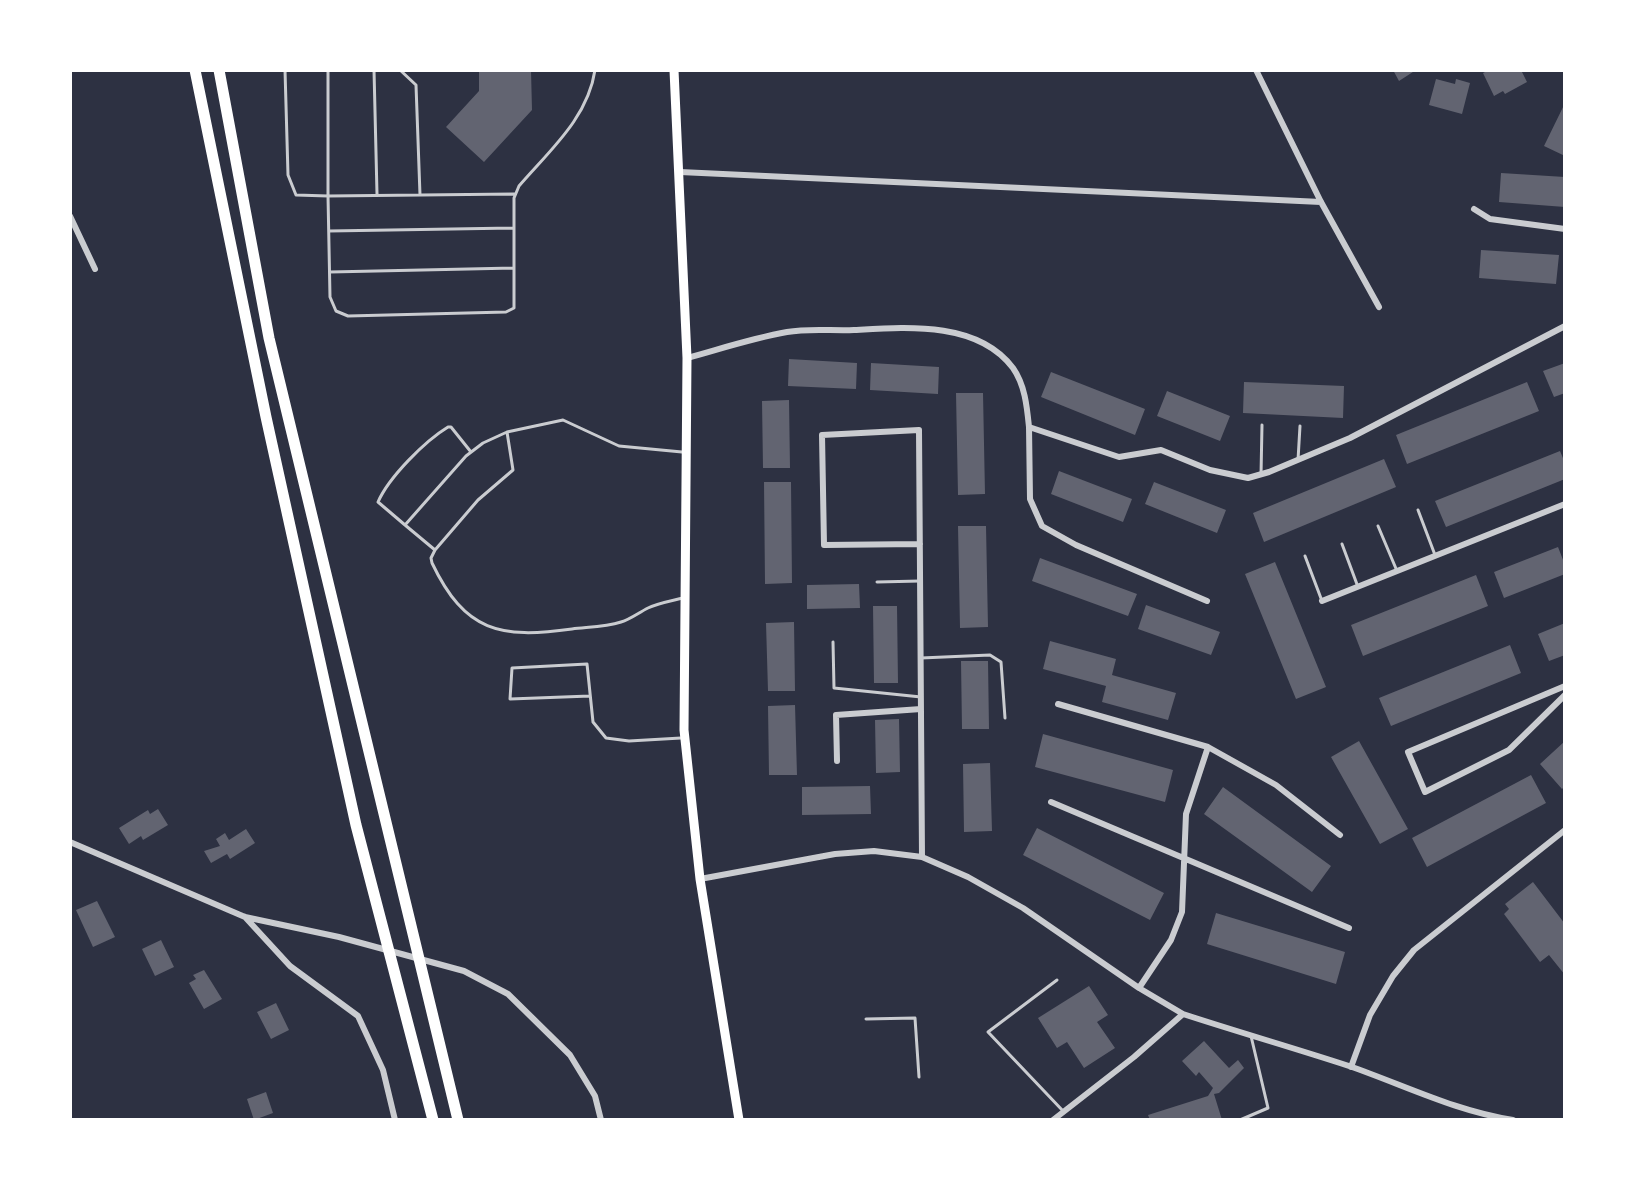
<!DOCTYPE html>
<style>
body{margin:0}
#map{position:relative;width:1635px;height:1190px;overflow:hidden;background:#2d3142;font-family:Literata,serif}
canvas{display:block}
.frame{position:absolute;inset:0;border:72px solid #fff;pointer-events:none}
</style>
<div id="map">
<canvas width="1635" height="1190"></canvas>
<div class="frame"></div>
</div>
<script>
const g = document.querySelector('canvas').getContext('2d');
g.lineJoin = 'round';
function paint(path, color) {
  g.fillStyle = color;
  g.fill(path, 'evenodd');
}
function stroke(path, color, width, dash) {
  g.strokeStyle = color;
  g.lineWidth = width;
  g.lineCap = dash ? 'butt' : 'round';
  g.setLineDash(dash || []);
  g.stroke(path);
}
const building = new Path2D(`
 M479 70H531L532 110 484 162 446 127 479 91Z
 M1393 70H1416L1399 81Z
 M1489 70H1521L1527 82 1505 94 1503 91 1494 96 1483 73Z
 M1436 79 1455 84 1456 79 1470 83 1462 114 1429 105Z
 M1565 103V156L1544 146Z
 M1501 173 1565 177V207L1499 202Z
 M1481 250 1559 255 1556 284 1479 278Z
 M789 359 857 363 856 389 788 386Z
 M871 363 939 367 938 394 870 390Z
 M1565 363V393L1554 397 1543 371Z
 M1051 372 1145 409 1135 435 1041 397Z
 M1244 382 1344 386 1343 418 1243 413Z
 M1527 382 1539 411 1407 464 1396 435Z
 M1167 391 1230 416 1220 441 1157 416Z
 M956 393H983L985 494 958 495Z
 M789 400 790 468H763L762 401Z
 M1560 451 1565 463V479L1446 527 1435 501Z
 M1384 459 1396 487 1264 542 1253 513Z
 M1059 471 1132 499 1123 522 1051 494Z
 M764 482H791L792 583 765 584Z
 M1154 482 1226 510 1217 533 1145 504Z
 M958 526H986L988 627 960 628Z
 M1558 547 1565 565V574L1504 598 1494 572Z
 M1040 558 1137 594 1128 616 1032 581Z
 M1275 562 1326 687 1296 699 1245 574Z
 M1476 575 1488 606 1363 656 1351 625Z
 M859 584 860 608 807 609V585Z
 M1146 605 1220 632 1211 655 1138 629Z
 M873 606H897L898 683H874Z
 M794 622 795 691H768L766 623Z
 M1565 623V655L1549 661 1538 634Z
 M1050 641 1116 659 1112 675 1176 693 1168 720 1102 702 1106 686 1043 669Z
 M1510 645 1521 673 1391 726 1379 698Z
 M961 661H988L989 729H962Z
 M795 705 797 775H769L768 706Z
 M899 719 900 772 876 773 875 720Z
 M1043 734 1173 770 1165 802 1035 767Z
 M1359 741 1408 829 1380 844 1331 757Z
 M1565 741V786L1562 789 1540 764Z
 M990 763 992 831 964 832 963 764Z
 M1531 775 1546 803 1427 867 1412 838Z
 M870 786 871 814 802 815V787Z
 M1223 787 1331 866 1312 892 1204 814Z
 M158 809 168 825 143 840 141 836 129 844 119 828 148 810 150 814Z
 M1037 828 1164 893 1150 920 1023 855Z
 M246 829 255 843 230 859 227 854 211 863 204 851 220 846 216 839 225 833 229 840Z
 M1533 882 1565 924V975L1549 955 1540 962 1504 914 1509 909 1505 904Z
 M97 901 115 937 93 947 76 910Z
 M1216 913 1345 952 1336 984 1207 944Z
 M161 940 174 967 155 976 142 949Z
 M204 970 222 999 204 1009 189 983 196 979 193 975Z
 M1089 986 1108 1015 1097 1022 1115 1048 1084 1068 1067 1042 1057 1048 1038 1018Z
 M276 1003 289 1030 271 1039 257 1012Z
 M1204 1041 1229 1068 1238 1060 1244 1068 1219 1093 1214 1094 1222 1120H1150L1148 1115 1208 1096 1213 1088 1199 1072 1196 1076 1182 1061Z
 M266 1092 273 1113 254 1120 247 1099Z`);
const service = new Path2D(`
 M285 70 288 175 296 195 328 196 330 297 336 311 348 316 506 312 514 308V198L519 186C549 151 588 118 595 70
 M328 70V196L514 194
 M374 70 377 194
 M400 70 416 85 420 195
 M329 231 513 228
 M330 272 514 268
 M682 452 619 446 563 420 507 432 483 443 466 456 405 525 435 550 431 558 432 563C465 632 500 639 572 629 588 627 605 627 621 622 631 619 638 613 648 608 659 603 671 601 683 598
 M1298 460 1300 426
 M1261 475 1262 425
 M1418 510 1435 555
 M405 525 378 502C389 477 425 441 448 427H451L471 452
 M1378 526 1397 571
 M1342 544 1358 587
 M435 550 478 500 513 470 507 432
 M1305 556 1322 601
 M877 582 920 581
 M833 642 834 688 921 697
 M921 658 990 655 1001 662 1005 718
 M590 696 510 699 512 668 587 664 593 722 606 738 629 741 681 738
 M1057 980 988 1032 1064 1112
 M866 1019 915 1018 919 1077
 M1240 1120 1268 1108 1251 1036`);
const minor = new Path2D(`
 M1256 70 1321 202 1379 307
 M680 172 1321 202
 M1474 209 1490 219 1565 229
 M70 216 95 269
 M687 358C720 349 753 338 787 332 809 328 832 331 854 330 907 327 978 321 1013 368 1025 385 1027 407 1029 427L1119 457 1161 450 1210 470 1248 478 1269 472 1350 438 1565 326
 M1029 427 1030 499 1042 526 1076 545 1207 601
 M920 544 824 545 822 435 919 430 922 857
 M1322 601 1565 504
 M1565 686 1408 752 1425 792 1509 750 1565 695
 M1058 704 1208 747 1276 785 1340 835
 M837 761 836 715 921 709
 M1051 802 1349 928
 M70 842 245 917 339 937 464 971 508 994 570 1055 595 1096 601 1120
 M700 879 835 854 874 851 922 857 968 877 1023 908 1139 988 1183 1014
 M245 917 290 966 358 1016 383 1070 395 1120
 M1139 988 1171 940 1182 912 1186 814 1208 747
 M1351 1067 1370 1015 1393 976 1414 950 1565 830
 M1053 1120 1134 1057 1183 1014C1238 1032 1294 1048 1349 1066 1404 1085 1455 1111 1513 1120`);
const primary = new Path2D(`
 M674 70 687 358 684 730 700 879 739 1120`);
const motorway = new Path2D(`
 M195 70 266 417 356 825 433 1120
 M219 70 269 338 458 1120`);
paint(building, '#626471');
stroke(service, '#caccd0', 3);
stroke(minor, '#caccd0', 6);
stroke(primary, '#fff', 9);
stroke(motorway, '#fff', 11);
</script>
